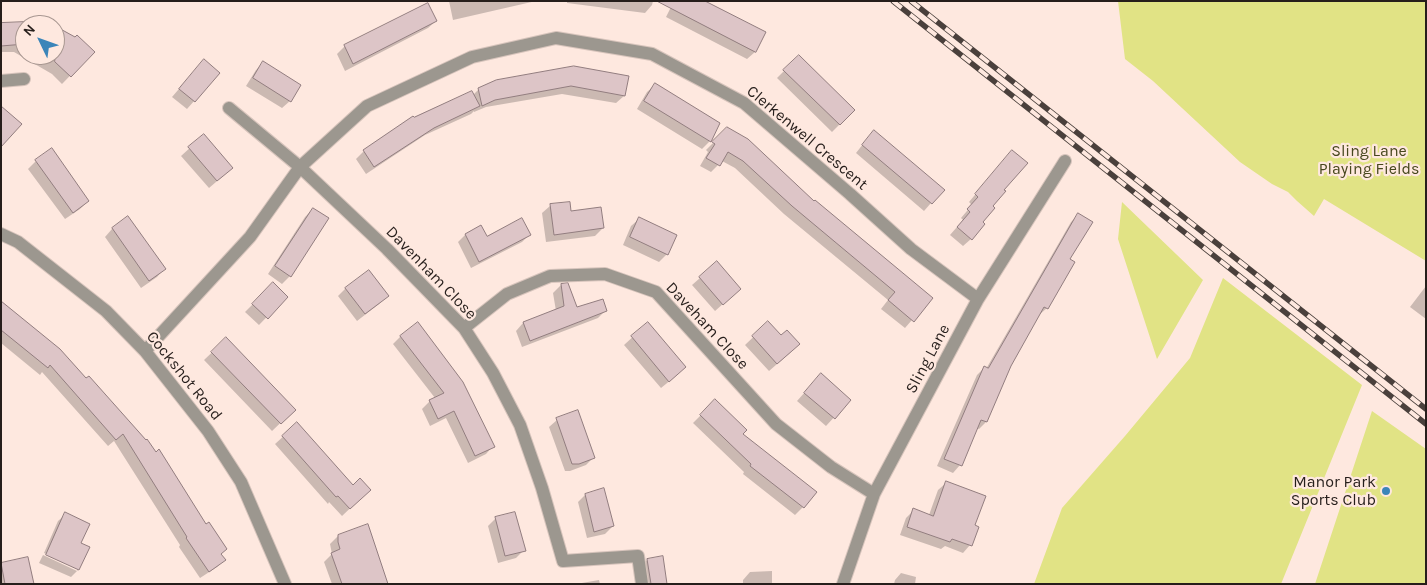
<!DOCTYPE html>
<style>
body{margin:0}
#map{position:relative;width:1427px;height:585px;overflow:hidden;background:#fee8df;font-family:Karla,sans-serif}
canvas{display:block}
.frame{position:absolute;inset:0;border:2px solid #261e1b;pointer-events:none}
.north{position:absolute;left:15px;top:15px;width:50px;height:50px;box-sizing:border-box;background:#fee8df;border:1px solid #a89791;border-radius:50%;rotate:312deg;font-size:14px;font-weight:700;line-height:20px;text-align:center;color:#261e1b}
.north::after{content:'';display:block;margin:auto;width:18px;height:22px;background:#3b85b9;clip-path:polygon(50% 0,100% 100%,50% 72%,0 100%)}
</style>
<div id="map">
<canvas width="1427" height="585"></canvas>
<div class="frame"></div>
<div class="north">N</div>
</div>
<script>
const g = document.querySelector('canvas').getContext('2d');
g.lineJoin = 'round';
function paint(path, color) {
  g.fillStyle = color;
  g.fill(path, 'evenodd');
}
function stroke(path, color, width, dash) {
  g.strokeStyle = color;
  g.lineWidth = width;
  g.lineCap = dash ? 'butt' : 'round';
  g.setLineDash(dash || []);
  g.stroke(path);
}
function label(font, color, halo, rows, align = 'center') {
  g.font = font + ' Karla,sans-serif';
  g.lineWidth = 4.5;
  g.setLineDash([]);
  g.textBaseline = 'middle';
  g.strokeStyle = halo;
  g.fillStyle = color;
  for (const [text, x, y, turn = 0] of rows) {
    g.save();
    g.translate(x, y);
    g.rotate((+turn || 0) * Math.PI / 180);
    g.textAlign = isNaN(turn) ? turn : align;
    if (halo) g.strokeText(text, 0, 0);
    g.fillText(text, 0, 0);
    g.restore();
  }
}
const green = new Path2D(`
 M1118 1H1426V261L1324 199 1314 216 1297 201 1288 192 1272 184 1240 162 1153 81 1125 59Z
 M1122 202 1203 280 1157 359 1118 239Z
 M1223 278 1362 385 1281 584H1034L1062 508 1125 436 1190 358Z
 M1372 411 1426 449V584H1315Z`);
const shadow = new Path2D(`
 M449 1H536L453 20Z
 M567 1H653L652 5 645 13 567 3Z
 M674 1 764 33 755 52 747 59 666 17Z
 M427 4 436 21 428 28 345 71 337 54 345 46Z
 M36 16 51 25H25V55H55V27L93 52 62 84 52 74 14 52H1V24L30 23Z
 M799 56 854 110 832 132 777 78Z
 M263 63 290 101 282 108 246 86 256 70Z
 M197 68 219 73 187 109 172 97Z
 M627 77 624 96 616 103 562 94 486 107 474 112V111L471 114 425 135 366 174 356 159 364 151 473 95 479 89Z
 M655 85 710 141 702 149 637 109 647 92Z
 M727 129 814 203 931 298 905 328 881 309 888 300 784 214 735 168 722 161 711 172 700 166 708 152 706 150Z
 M203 136 223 176 209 188 181 156Z
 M867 139 931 203 924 211 856 153Z
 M1005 159 992 206 971 239 963 246 950 235 963 220 961 218 972 205 969 202Z
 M36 161 88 201 80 209 65 219 28 169Z
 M568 203 570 212 603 228 595 236 546 242 542 213 550 206Z
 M313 209 290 276 282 284 268 274 305 217Z
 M1078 215 1069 259 1047 308 1039 315 1009 366 986 422 979 429 976 428 960 465 953 473 937 466 977 375 984 368 986 369 1071 222Z
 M128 218 164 269 157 277 141 288 105 237 112 229Z
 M639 219 667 254 659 262 623 245 631 226Z
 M481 227 486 238 529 235 522 242 471 268 458 242 465 235Z
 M717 263 732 296 715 311 692 285Z
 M273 284 286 297 259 325 245 312Z
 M561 285H567L576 309 606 310 598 318 522 347 516 331 523 323 556 311 553 293Z
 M1426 286V319L1410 307Z
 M346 288 387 296 379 304 357 321 338 296Z
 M1 302 59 350 226 549 221 554 224 560 217 567 200 578 179 547 180 545 114 441 108 446 42 372 40 375 1 343Z
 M648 323 677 375 661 388 624 345Z
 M768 323 791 352 769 371 745 345Z
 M401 336 493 446 486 454 468 463 446 418 430 426 422 409 430 401 435 398 393 344Z
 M226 339 294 410 272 431 204 360Z
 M813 383 850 400 826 426 797 401Z
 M715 401 741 434 803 507 795 515 743 474 744 472 693 423Z
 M557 420 594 457 586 465 570 471H565L549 427Z
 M297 424 362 497 342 516 329 502 328 504 275 444Z
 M946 483 973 526 970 545 963 553 945 546 941 549 900 535 906 518 914 510 929 515 938 490Z
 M585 495 613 526 605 534 587 538 578 502Z
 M66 514 80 543 78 570 71 577 39 563 43 555 77 571V568L44 553 58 521Z
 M496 518 524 550 516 558 498 563 488 526Z
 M338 536 387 584H332L324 562 332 554 330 544Z
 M27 559 33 584H1V565Z
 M647 560 666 584H642L640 568Z
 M772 571V584H743V580L750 572Z
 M901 573 916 577 915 584H894L895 580Z
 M599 580 600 584H576Z`);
const building = new Path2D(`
 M657 1H705L766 32 756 52Z
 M428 3 437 21 353 64 344 45Z
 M25 22V44L1 46V23Z
 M55 26 75 37 77 35 95 52 71 77 55 62Z
 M799 55 855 110 840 125 783 70Z
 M204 59 220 73 195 102 179 89Z
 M263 61 301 85 291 102 253 78Z
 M574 66 629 76 625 96 571 86 495 100 482 106 478 88 496 80Z
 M655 83 720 123 711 142 644 101Z
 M472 91 480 106 434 128 374 167 363 150 413 116 414 117Z
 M1 106 22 124 1 147Z
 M727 127 748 139 814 201 815 200 933 298 914 322 888 300 895 292 792 206 743 161 728 152 720 166 706 158 715 144 712 142Z
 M874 130 945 190 932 204 862 145Z
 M204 134 233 168 217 181 188 147Z
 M52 148 89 201 73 213 35 160Z
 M1012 150 1028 163 1004 190 1006 191 993 206 995 208 983 222 985 224 972 240 957 227 970 212 967 209 978 197 975 194Z
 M570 202 571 211 601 207 604 228 554 235 550 204Z
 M313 208 329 218 291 277 275 266Z
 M1078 213 1093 222 1070 259 1075 262 1048 309 1044 307 1011 366 987 422 981 420 962 466 944 459 984 366 988 368Z
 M128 216 166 269 149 281 112 228Z
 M639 217 677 235 668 255 630 237Z
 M522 218 531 235 479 262 465 234 481 225 487 236Z
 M717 261 741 289 723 305 699 277Z
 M369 270 389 296 365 314 345 288Z
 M273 282 288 297 268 319 252 304Z
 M568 283 577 307 603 299 607 311 530 341 523 322 564 306 561 284Z
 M1 301 60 349 86 378 89 376 146 440 147 439 156 452 159 449 206 524 209 522 227 549 221 554 226 560 209 572 186 538 187 537 123 434 116 440 50 365 48 368 1 330Z
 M768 321 781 335 787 330 800 344 777 364 752 336Z
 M418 322 463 382 495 447 475 456 454 411 438 419 429 400 444 393 400 336Z
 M648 322 686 367 669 382 631 336Z
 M226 337 296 410 281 424 211 352Z
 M821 373 851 400 835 419 804 393Z
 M715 399 747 430 743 434 817 492 804 508 750 466 751 464 700 415Z
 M578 410 595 458 579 464H572L556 418Z
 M297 422 353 485 360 478 371 490 350 509 338 496 336 497 282 436Z
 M946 481 986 496 975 525 979 527 972 546 952 539 950 542 907 527 913 508 933 516Z
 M604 488 614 526 594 532 585 494Z
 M65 512 90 524 81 543 90 547 79 570 46 555Z
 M515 512 526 551 505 556 495 517Z
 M368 524 388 584H342L331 553 340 549 338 542V535Z
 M663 556 667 584H651L647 559Z
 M28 557 34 584H5L1 563Z`);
const minor = new Path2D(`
 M1 81 24 79
 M229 108 300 167 387 249 464 328 493 373 520 425 542 488 563 561 638 556 642 584
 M1 234 18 242 106 311 145 351 208 431 241 482 285 584
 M464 328 507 294 550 276 605 274 656 292 776 424 831 467 874 494
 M145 351 250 237 300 167 367 106 472 57 556 38 652 54 744 103 850 194 911 249 978 299
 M843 584 874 494 978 299 1065 161`);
const rail = new Path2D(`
 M893 1 1426 424
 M911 1 1426 409`);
const markers = [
 [1386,491,5,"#3b85b9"]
];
const streetNames = [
 ["Clerkenwell Crescent",807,138,40],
 ["Davenham Close",431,273,46],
 ["Daveham Close",707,326,47],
 ["Sling Lane",928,359,-62],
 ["Cockshot Road",184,376,51]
];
const parkNames = [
 ["Sling Lane",1369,151],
 ["Playing Fields",1369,169]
];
const poiNames = [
 ["Manor Park",1376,482],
 ["Sports Club",1376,500]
];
paint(green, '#e1e385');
paint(shadow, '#0003');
paint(building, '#ddc5c7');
stroke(building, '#927d7f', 1);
stroke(minor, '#d7c4bc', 14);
stroke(minor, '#9c978f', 12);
stroke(rail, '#4a403c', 5.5);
stroke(rail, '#fee8df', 4, [11]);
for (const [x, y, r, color] of markers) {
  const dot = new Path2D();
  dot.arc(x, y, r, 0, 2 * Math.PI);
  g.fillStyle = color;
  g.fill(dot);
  stroke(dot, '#fee8df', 2);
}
label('16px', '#261e1b', '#fee8df', streetNames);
label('16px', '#47471d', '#fee8df', parkNames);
label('16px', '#261e1b', '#fee8df', poiNames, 'right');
</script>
